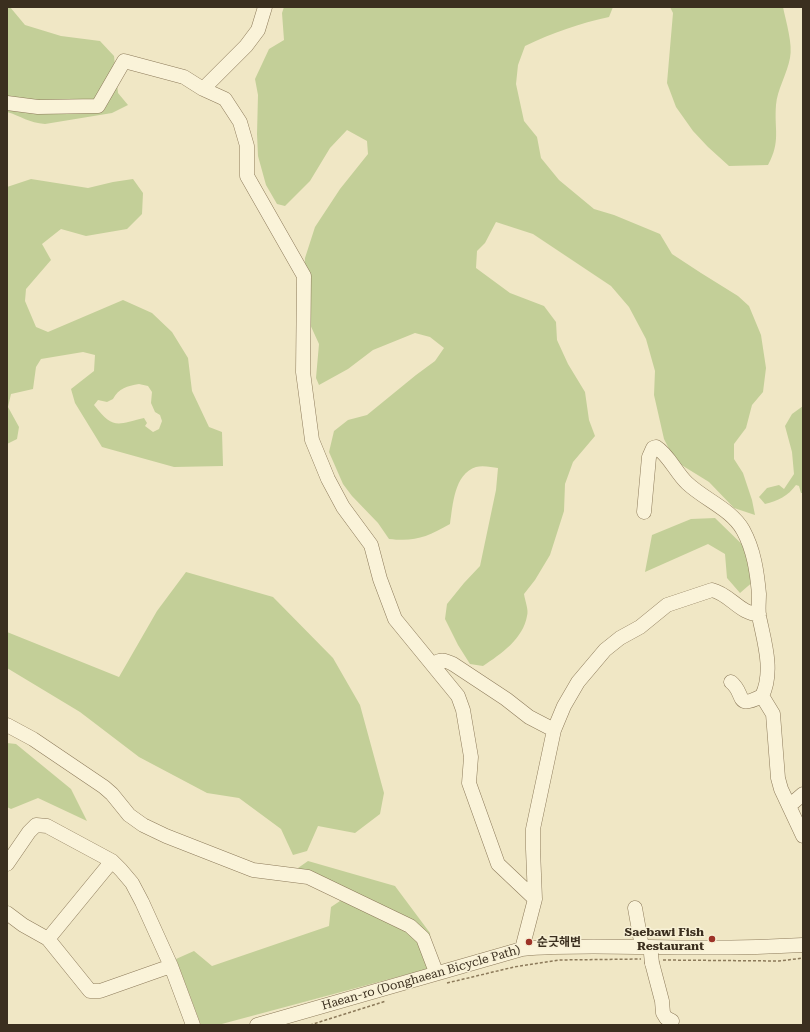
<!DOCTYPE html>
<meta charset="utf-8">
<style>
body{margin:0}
#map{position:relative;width:810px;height:1032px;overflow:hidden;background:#f0e7c5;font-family:"Roboto Serif",serif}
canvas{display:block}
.frame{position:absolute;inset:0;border:8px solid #3b2f1f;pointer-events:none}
</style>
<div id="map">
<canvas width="810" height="1032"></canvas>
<div class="frame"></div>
</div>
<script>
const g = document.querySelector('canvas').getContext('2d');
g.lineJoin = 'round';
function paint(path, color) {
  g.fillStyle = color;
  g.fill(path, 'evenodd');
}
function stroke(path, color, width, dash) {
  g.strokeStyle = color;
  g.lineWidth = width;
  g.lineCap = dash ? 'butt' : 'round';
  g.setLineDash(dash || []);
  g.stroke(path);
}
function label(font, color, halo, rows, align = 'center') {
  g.font = font + ' "Roboto Serif","Noto Sans KR",serif';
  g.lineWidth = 3;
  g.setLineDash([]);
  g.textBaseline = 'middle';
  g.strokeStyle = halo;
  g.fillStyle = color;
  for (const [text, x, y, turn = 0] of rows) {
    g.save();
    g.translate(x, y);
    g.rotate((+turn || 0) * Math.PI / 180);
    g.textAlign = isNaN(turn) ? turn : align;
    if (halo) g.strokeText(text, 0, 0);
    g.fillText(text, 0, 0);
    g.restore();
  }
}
const green = new Path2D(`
 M7 7H10L25 25 61 36 100 41 114 56 118 93 128 105 112 113 45 124C29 123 21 116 7 112Z
 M284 7H613L609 17C580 23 552 33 525 46L518 65 516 84 524 121 537 137 541 158 559 180 594 209 614 215 660 234 672 254 701 273 738 296 749 306 761 335 766 368 763 392 752 405 746 428 734 444V459L743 473 752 500 755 515 734 508 709 482 675 461 664 439 654 395 655 371 646 339 629 307 611 286 533 234 496 222 485 243 477 251 476 268 510 293 544 306 556 322 557 340 568 364 585 392 589 420 595 436 573 462 565 484 564 511 550 555 535 580 524 594C525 601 529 610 527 616 523 639 501 654 483 666L470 664 458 645 445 619 447 604 464 583 480 566 496 490 498 468C492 467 482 465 476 467 454 474 453 505 450 524 426 537 416 542 389 539L378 523 352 496 343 484 329 452 334 431 348 420 367 415 416 375 435 361 444 348 430 337 415 333 373 350 348 369 319 385 316 378 319 344 303 309 305 258 315 227 340 189 368 154 367 141 347 130 330 148 310 181 285 206 277 204 266 185 258 156 257 134 258 95 255 79 269 49 284 40 282 13Z
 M670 7H783C786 22 793 44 790 58 787 74 777 90 776 105 774 130 781 141 768 165L729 166 708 147 693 131 676 107 667 83 673 13Z
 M31 179 88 188 113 182 133 179 143 193 142 214 127 229 86 236 61 229 42 244 51 260 26 289 25 301 36 327 48 332 123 300 152 313 172 332 188 358 192 391 209 427 222 432 223 466 174 467 102 447 75 403 71 389 94 371 95 355 83 352 41 359 36 367 33 389 11 394 8 407 19 427 17 439 7 444V187ZM139 384 148 386 152 392 151 403 155 412 160 415 162 421 159 429 153 432 145 426 147 423 144 418C116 425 113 429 94 405L98 400 107 402 113 399C119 388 127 386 139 384Z
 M803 406V493H801L799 486 796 485C788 496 778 501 765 504L759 497 767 488 779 485 784 489 794 474 792 452 785 426 792 414Z
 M715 518 754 556 755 580 740 593 727 578 725 554 708 544 645 572 652 535 691 519Z
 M186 572 273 597 333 658 360 705 384 793 380 814 355 833 318 826 307 851 293 855 281 829 239 798 207 793 139 757 80 712 7 668V632L119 677 157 611Z
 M7 743 16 744 71 789 87 821 38 798 11 809 7 807Z
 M308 861 395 886 430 933 431 956 427 969 218 1025H201L176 959 194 951 212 966 329 926 331 907 346 897 308 877 298 868Z`);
const path = new Path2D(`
 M663 960 779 961 803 958
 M447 983 514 967 559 960 641 959
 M310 1025 386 1001`);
const minor = new Path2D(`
 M203 89 246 46 258 30 265 7
 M7 103 38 107 98 106 124 61 184 77 203 89 225 99 240 122 247 146V176L304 276 303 372 312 440 328 479 343 507 371 545 380 579 395 619 458 696 463 710 471 757 469 783 498 864 535 899 522 949
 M644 512 649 457 653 448 656 447C669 455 676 473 687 483 705 500 731 509 743 530 754 550 757 572 759 594 759 601 758 609 759 616 764 641 774 671 762 696 734 710 746 694 731 682
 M433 664C441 659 445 660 453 664L506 699 529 717 554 730 533 829V849L535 899
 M762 696 773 714 778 778 781 789 803 836
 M7 725 33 739 104 787 112 794 129 815 143 825 166 836 253 870 308 877 410 926 423 938 436 972
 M554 730 564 706 578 682 605 650 620 638 640 627 667 605 712 590C730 594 741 615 759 614
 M789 806 803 794
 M7 864 29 832 36 825 47 826 112 861 121 870 132 883 142 902 171 966 193 1025
 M635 908 642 947
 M7 913 23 925 48 939 90 991H100L171 966
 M48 939 112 861
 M652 963 662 1001 663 1013 666 1018 672 1021
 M257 1025 522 949C565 945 607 947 650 947 701 948 752 948 803 945`);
const minorBridge = new Path2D(`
 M651 954 652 963`);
const markers = [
 [712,939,4,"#9d3328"],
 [529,942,4,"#9d3328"]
];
const poiNames = [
 ["Saebawi Fish",704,932],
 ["Restaurant",704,946],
 ["순긋해변",537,942,"left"]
];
const streetNames = [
 ["Haean-ro (Donghaean Bicycle Path)",421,978,-16]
];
paint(green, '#c3cf98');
stroke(minor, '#8c7a5a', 15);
stroke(path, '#8c7a5a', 1.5, [3, 2]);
stroke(minor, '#faf3d9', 14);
stroke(minorBridge, '#8c7a5a', 15, []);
stroke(minorBridge, '#faf3d9', 14);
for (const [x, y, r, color] of markers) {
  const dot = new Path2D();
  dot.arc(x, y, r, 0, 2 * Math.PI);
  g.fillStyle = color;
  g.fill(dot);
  stroke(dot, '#f7f0d5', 1.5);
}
label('bold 12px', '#3b2f1f', '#f7f0d5', poiNames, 'right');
label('12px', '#3b2f1f', '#f7f0d5', streetNames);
</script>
